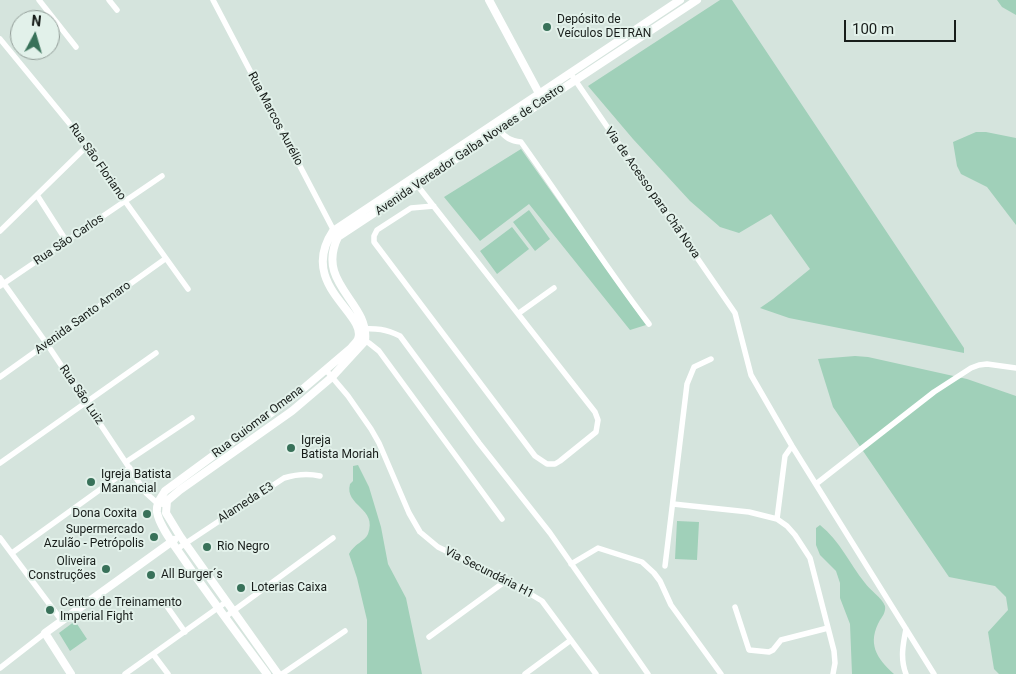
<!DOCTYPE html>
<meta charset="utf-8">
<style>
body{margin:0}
#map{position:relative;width:1016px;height:674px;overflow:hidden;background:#d5e4dd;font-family:Roboto,sans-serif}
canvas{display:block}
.north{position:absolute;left:10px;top:10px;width:50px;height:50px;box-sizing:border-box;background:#e2f1ea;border:1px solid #919c97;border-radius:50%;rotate:6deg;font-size:14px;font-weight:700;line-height:20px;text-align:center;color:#181d1a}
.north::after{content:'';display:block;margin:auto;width:18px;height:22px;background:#387159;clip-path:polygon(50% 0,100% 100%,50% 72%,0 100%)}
.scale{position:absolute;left:844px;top:20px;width:112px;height:22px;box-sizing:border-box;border:2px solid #181d1a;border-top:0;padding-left:6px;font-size:15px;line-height:18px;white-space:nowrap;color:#181d1a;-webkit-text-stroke:4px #e2f1ea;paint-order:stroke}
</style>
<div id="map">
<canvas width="1016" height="674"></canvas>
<div class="north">N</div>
<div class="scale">100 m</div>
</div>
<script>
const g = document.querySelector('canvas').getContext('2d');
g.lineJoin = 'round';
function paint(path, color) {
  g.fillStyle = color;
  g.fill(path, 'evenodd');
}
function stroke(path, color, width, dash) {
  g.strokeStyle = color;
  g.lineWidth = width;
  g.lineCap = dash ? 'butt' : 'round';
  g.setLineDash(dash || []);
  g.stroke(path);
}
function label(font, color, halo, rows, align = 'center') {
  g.font = font + ' Roboto,sans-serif';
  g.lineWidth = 4;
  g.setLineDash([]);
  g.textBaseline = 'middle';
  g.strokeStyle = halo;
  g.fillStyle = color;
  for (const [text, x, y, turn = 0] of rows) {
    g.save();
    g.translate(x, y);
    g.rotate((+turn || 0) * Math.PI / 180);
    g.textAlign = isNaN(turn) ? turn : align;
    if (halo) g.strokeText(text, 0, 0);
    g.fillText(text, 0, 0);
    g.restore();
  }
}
const green = new Path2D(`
 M720 0H732L964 348V353L789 318 760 308 773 299 810 269 771 214 739 233 720 227 690 201 633 139 588 86Z
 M997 0H1016V15L1002 7Z
 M976 132H986L1016 138V225L987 187 961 174 957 166 953 142Z
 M521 149 646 325 630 330 529 204 480 241 444 197Z
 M529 210 550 239 535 251 513 222Z
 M512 227 529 249 497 274 480 251Z
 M855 356 868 357 967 379 1016 396V674H999L994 669 988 632 1008 610 1006 597 995 586 949 577 833 407 818 359Z
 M358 465 369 487 381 527 388 564 406 598 422 674H367V620L357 578 349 554C354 544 365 541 368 534 378 508 344 506 350 484L353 481V466Z
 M677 521 699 522 697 560 675 559Z
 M820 525C840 541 849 563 865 583 870 590 882 598 885 606 886 611 883 616 880 620 867 643 876 658 894 674H852L850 624 840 598V583L836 571 820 555 816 545V528Z
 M75 621 87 639 70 651 59 633Z`);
const minor = new Path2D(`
 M39 0 76 47
 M109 0 117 10
 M213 0 335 233
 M0 39 69 123 188 289
 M573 77 735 313 751 375 792 446 934 674
 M499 129C505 138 511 141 521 142 564 202 604 265 649 324
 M417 185 595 412 598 420 596 432 560 461 555 464H547L535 456 374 242V236L377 230 411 208 434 206
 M37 195 67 242
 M0 231 86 147
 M0 278 47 344 146 493 157 503 166 505
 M0 286 162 176
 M519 313 554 288
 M361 329C376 328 386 329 400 336L479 443 550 533 648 674
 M363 340 369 343 379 351 502 519
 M326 370 348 396 371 429 379 443 409 513 420 532 438 547 512 583 542 601 596 674
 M0 377 165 259
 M126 462 192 418
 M0 463 156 353
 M816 484 934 392 971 368 979 365 987 364 1016 368
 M673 504 749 512 777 519 787 526 795 535 810 558 834 651 835 663 833 674
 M777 519 785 456 792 446
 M0 538 62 621
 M177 549 284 478C297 474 307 473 320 476
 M12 553 130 468
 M571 564 598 548 642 562 654 573 660 581 671 605 721 674
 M665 566 687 384 694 367 711 359
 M166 605 185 632
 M735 607 749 650 769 652 773 650 781 640 828 628
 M225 617 333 538
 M429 637 507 580
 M153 654 168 674
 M0 668 45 633
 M125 674 226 602
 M282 674 345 631
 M525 674 571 640
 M906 674C900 659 903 644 906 629`);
const tertiary = new Path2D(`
 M489 0 541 97
 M71 674 45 633 174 540
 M267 674C239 636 210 598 183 558 175 546 159 526 157 512 156 503 161 498 165 491L297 394 351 348C353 345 357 342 358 339 368 314 297 285 333 231L680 0
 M278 674 180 536 166 513 167 501 180 490 292 411 332 377 365 341C370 302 315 284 338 237L697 0`);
const markers = [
 [547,27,5,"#387159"],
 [291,448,5,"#387159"],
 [91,482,5,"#387159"],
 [147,514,5,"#387159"],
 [154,537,5,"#387159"],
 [207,547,5,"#387159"],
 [106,569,5,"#387159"],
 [151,575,5,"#387159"],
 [241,588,5,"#387159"],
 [50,610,5,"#387159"]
];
const poiNames = [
 ["Depósito de",557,20],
 ["Veículos DETRAN",557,34],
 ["Igreja",301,441],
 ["Batista Moriah",301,455],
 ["Igreja Batista",101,475],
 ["Manancial",101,489],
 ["Dona Coxita",137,514,"right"],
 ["Supermercado",144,530,"right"],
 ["Azulão - Petrópolis",144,544,"right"],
 ["Rio Negro",217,547],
 ["Oliveira",96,562,"right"],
 ["Construções",96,576,"right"],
 ["All Burger´s",161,575],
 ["Loterias Caixa",251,588],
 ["Centro de Treinamento",60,603],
 ["Imperial Fight",60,617]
];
const streetNames = [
 ["Rua Marcos Aurélio",275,119,62],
 ["Avenida Vereador Galba Novaes de Castro",470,150,-34],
 ["Rua São Floriano",97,162,55],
 ["Via de Acesso para Chã Nova",652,193,55],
 ["Rua São Carlos",69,240,-34],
 ["Avenida Santo Amaro",83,318,-36],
 ["Rua São Luiz",81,395,56],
 ["Rua Guiomar Omena",258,422,-37],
 ["Alameda E3",246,503,-33],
 ["Via Secundária H1",489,573,27]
];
paint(green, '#a0d0b9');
stroke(minor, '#fff', 5.5);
stroke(tertiary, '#fff', 8);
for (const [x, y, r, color] of markers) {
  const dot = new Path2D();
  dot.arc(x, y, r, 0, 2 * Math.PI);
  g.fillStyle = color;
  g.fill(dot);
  stroke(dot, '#e2f1ea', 2);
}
label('12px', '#181d1a', '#e2f1ea', poiNames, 'left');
label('12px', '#181d1a', '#e2f1ea', streetNames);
</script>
